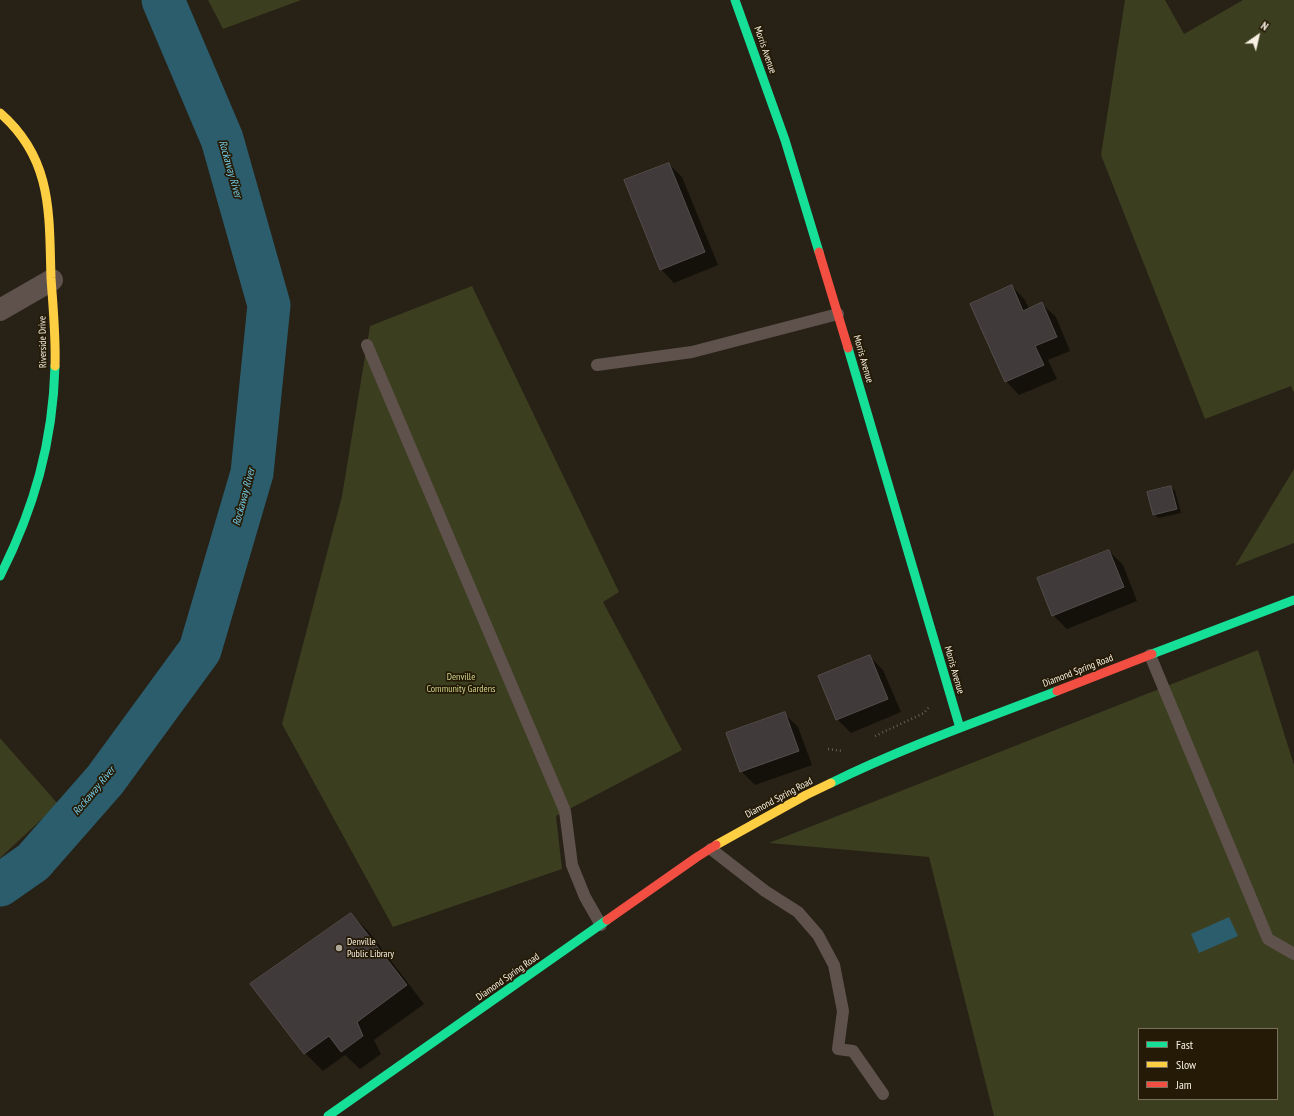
<!DOCTYPE html>
<style>
body{margin:0}
#map{position:relative;width:1294px;height:1116px;overflow:hidden;background:#272116;font-family:"PT Sans Narrow",sans-serif}
canvas{display:block}
.legend{position:absolute;left:1138px;top:1028px;width:140px;height:72px;box-sizing:border-box;background:#251a05;border:1px solid #79705e;margin:0;padding:5px 7px;list-style:none;font-size:12px;color:#f7f0e3}
.legend li{display:flex;align-items:center;gap:8px;height:20px}
.legend b{width:20px;border:1px solid #79705e}
.north{position:absolute;left:1238px;top:16px;width:40px;height:40px;-webkit-text-stroke:3px #251a05;paint-order:stroke;rotate:34deg;font-size:11px;font-weight:700;line-height:16px;text-align:center;color:#f7f0e3}
.north::after{content:'';display:block;margin:auto;width:14px;height:18px;background:#f7f0e3;clip-path:polygon(50% 0,100% 100%,50% 72%,0 100%)}
</style>
<div id="map">
<canvas width="1294" height="1116"></canvas>
<ul class="legend">
<li><b style="height:5px;background:#16e098"></b>Fast</li>
<li><b style="height:5px;background:#ffcf43"></b>Slow</li>
<li><b style="height:5px;background:#f24e42"></b>Jam</li>
</ul>
<div class="north">N</div>
</div>
<script>
const g = document.querySelector('canvas').getContext('2d');
g.lineJoin = 'round';
function paint(path, color) {
  g.fillStyle = color;
  g.fill(path, 'evenodd');
}
function stroke(path, color, width, dash) {
  g.strokeStyle = color;
  g.lineWidth = width;
  g.lineCap = dash ? 'butt' : 'round';
  g.setLineDash(dash || []);
  g.stroke(path);
}
function label(font, color, halo, rows, align = 'center') {
  g.font = font + ' "PT Sans Narrow",sans-serif';
  g.lineWidth = 3.5;
  g.setLineDash([]);
  g.textBaseline = 'middle';
  g.strokeStyle = halo;
  g.fillStyle = color;
  for (const [text, x, y, turn = 0] of rows) {
    g.save();
    g.translate(x, y);
    g.rotate((+turn || 0) * Math.PI / 180);
    g.textAlign = isNaN(turn) ? turn : align;
    if (halo) g.strokeText(text, 0, 0);
    g.fillText(text, 0, 0);
    g.restore();
  }
}
const green = new Path2D(`
 M208 0H301L223 29Z
 M1125 0H1165L1184 34 1243 0H1294V393L1291 386 1205 419 1101 155Z
 M472 286 619 592 603 602 682 750 556 816 562 869 393 927 282 724 342 496 370 326Z
 M1294 469V543L1235 566Z
 M1258 650 1294 765V1116H994L929 857 769 843ZM1139 1029H1277V1099H1139Z
 M0 738 58 804 0 858Z`);
const water = new Path2D(`
 M1229 917 1238 936 1199 953 1191 934Z`);
const shadow = new Path2D(`
 M669 164 682 177 718 265 674 283 661 269Z
 M1012 286 1025 300 1029 309 1042 304 1056 317 1070 351 1048 360 1057 379 1019 395 1006 381Z
 M1171 487 1175 491 1181 513 1158 518 1154 514Z
 M1109 551 1123 565 1137 601 1067 629 1053 615Z
 M869 656 883 670 901 712 851 733 837 719Z
 M784 713 798 727 812 765 755 785 741 771Z
 M351 914 369 932 424 1004 374 1040 381 1054 360 1069 345 1055 323 1071 305 1053Z`);
const river = new Path2D(`
 M0 885 33 862 105 780 200 650 252 473 269 305 222 139 163 0`);
const building = new Path2D(`
 M669 163 705 252 660 270 624 180Z
 M1012 285 1023 311 1042 302 1057 337 1035 346 1044 365 1005 382 970 304Z
 M1171 486 1177 509 1153 515 1147 492Z
 M1109 550 1124 587 1052 616 1037 578Z
 M870 655 888 699 836 720 818 676Z
 M785 712 799 751 740 772 726 733Z
 M351 913 407 985 357 1022 363 1036 341 1052 329 1036 304 1054 250 984Z`);
const path = new Path2D(`
 M875 736 924 713 930 706
 M828 749 842 751`);
const lane = new Path2D(`
 M367 345 565 811 572 865 585 897 601 925
 M597 365 692 352 838 314
 M1150 655 1268 939 1294 954
 M711 849 765 891 798 912 818 935 834 965 843 1011 838 1049 853 1051 883 1094`);
const street = new Path2D(`
 M0 310 52 280`);
const fast = new Path2D(`
 M735 0 785 140 819 252
 M848 348 960 728
 M0 576C34 509 53 442 55 366
 M1152 654 1294 600
 M831 783C904 747 982 720 1057 691
 M328 1116 607 920`);
const slow = new Path2D(`
 M0 113C53 159 49 214 51 278 53 307 56 337 55 366
 M716 845 806 795 831 783`);
const jam = new Path2D(`
 M819 252 848 348
 M1057 691 1152 654
 M607 920 697 857 716 845`);
const markers = [
 [339,948,4,"#aea89b"]
];
const streetNames = [
 ["Morris Avenue",765,50,71],
 ["Riverside Drive",43,342,-91],
 ["Morris Avenue",863,359,74],
 ["Morris Avenue",954,670,74],
 ["Diamond Spring Road",1078,671,-21],
 ["Diamond Spring Road",779,798,-28],
 ["Diamond Spring Road",508,977,-35]
];
const parkNames = [
 ["Denville",461,677],
 ["Community Gardens",461,689]
];
const poiNames = [
 ["Denville",347,942],
 ["Public Library",347,954]
];
const waterNames = [
 ["Rockaway River",230,169,74],
 ["Rockaway River",244,497,-75],
 ["Rockaway River",94,791,-50]
];
paint(green, '#3c3e20');
paint(water, '#2b5d6c');
paint(shadow, '#0007');
stroke(river, '#2b5d6c', 43);
paint(building, '#403a3b');
stroke(building, '#524e4c', 1);
stroke(path, '#645c55', 2.5, [1, 3]);
stroke(lane, '#5f524c', 12);
stroke(street, '#5f524c', 22);
stroke(fast, '#16e098', 9);
stroke(slow, '#ffcf43', 9);
stroke(jam, '#f24e42', 9);
for (const [x, y, r, color] of markers) {
  const dot = new Path2D();
  dot.arc(x, y, r, 0, 2 * Math.PI);
  g.fillStyle = color;
  g.fill(dot);
  stroke(dot, '#251a05', 1.5);
}
label('10px', '#f7f0e3', '#251a05', streetNames);
label('10px', '#cbd28a', '#251a05', parkNames);
label('10px', '#f7f0e3', '#251a05', poiNames, 'left');
label('italic 11px', '#74cdea', '#251a05', waterNames);
</script>
